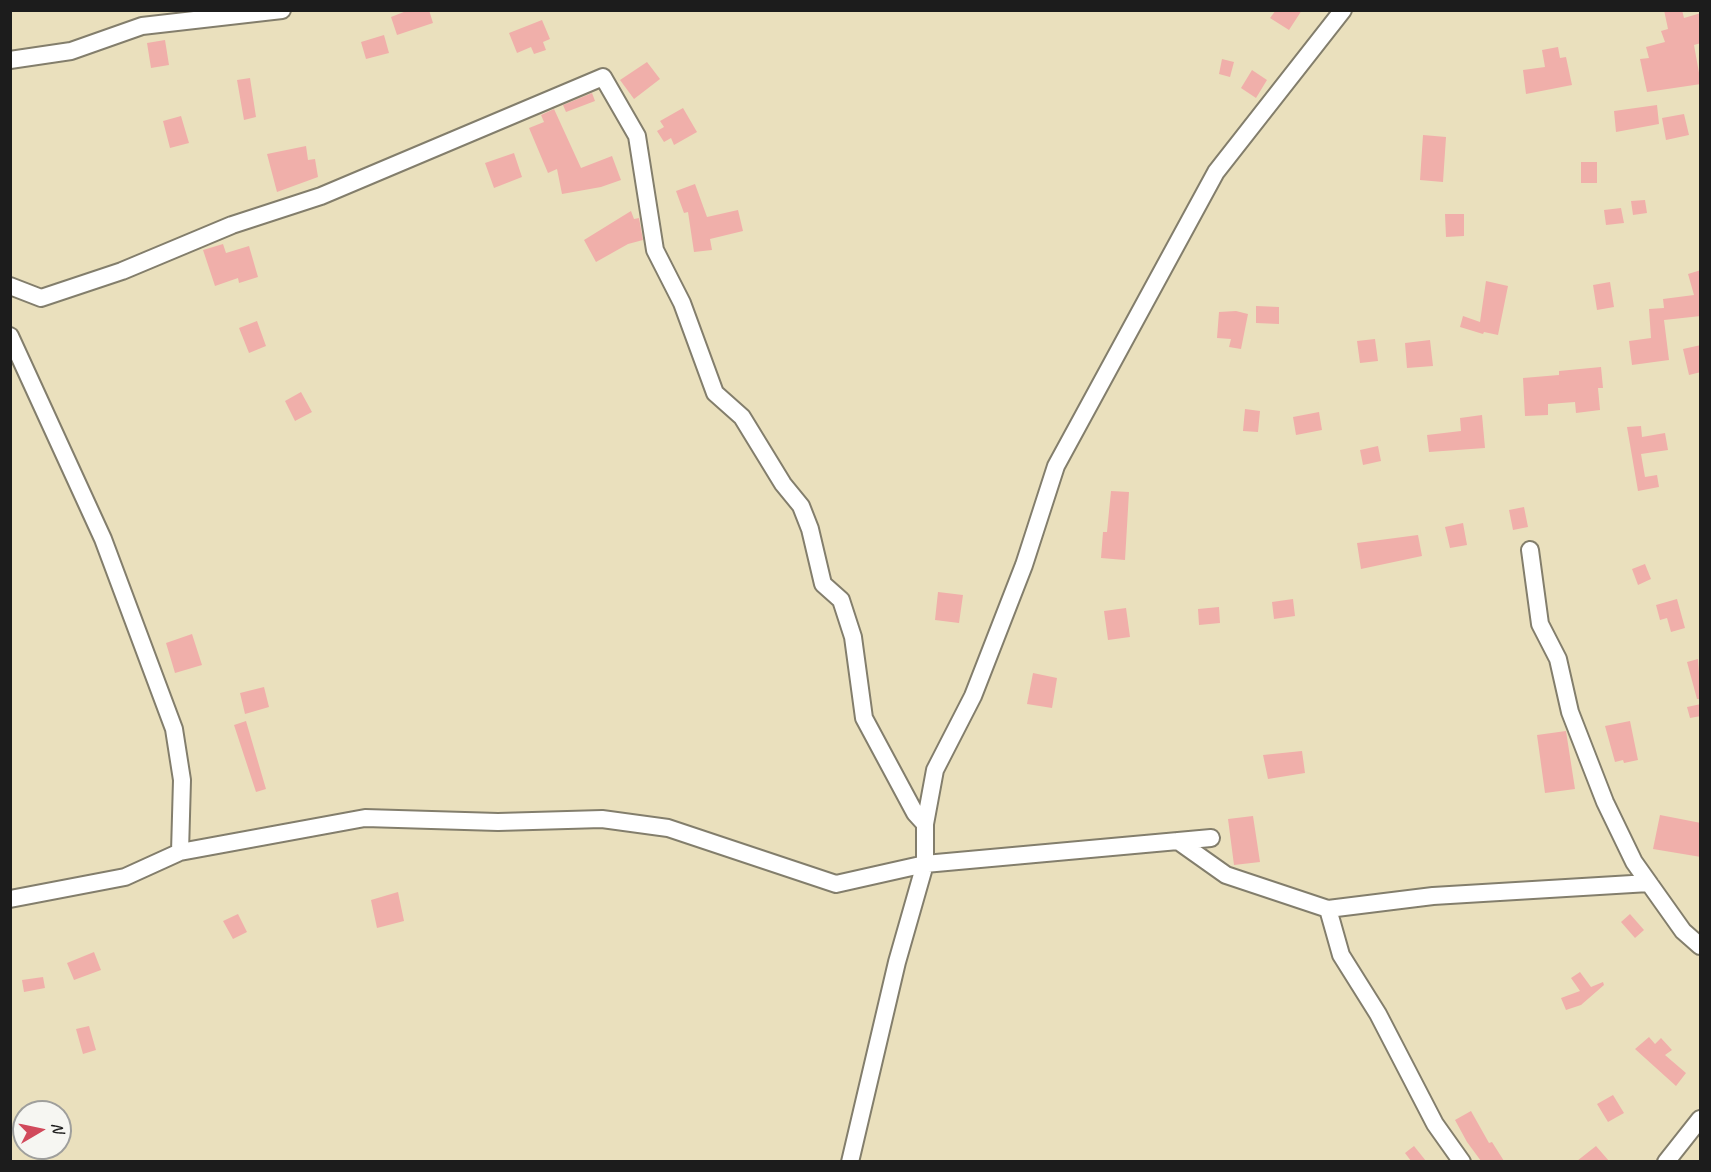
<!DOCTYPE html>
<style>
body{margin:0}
#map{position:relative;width:1711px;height:1172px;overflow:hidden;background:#eae0bd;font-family:Caveat,sans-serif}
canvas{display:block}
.frame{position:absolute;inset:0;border:12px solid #1c1c1c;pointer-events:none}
.north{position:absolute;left:12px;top:1100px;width:60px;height:60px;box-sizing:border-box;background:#f6f6f2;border:2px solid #9f9f9c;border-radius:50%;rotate:81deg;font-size:16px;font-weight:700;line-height:24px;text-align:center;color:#1c1c1c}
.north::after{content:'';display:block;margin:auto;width:21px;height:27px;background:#d1495b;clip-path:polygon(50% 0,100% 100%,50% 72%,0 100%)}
</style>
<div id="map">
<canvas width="1711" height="1172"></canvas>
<div class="frame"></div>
<div class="north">N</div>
</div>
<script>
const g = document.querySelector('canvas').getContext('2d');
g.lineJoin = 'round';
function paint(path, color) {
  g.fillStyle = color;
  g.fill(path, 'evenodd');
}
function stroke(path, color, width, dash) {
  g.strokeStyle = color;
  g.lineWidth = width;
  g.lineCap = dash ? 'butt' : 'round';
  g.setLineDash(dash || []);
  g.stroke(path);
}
const building = new Path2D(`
 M409 10H429L433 23 397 35 391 17Z
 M1276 10H1302L1289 30 1270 18Z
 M1664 10H1682L1684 18 1701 13V43L1694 45 1701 84 1647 92 1640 59 1649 58 1646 47 1665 42 1661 31 1668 29Z
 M542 20 550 39 543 42 546 50 534 54 531 47 517 53 509 33Z
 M384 35 389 53 366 59 361 42Z
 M165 40 169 65 151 68 147 43Z
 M1558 47 1560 58 1566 57 1572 85 1526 94 1523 70 1545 67 1542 50Z
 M1222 59 1234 62 1230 77 1219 74Z
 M647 62 660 79 634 99 620 80Z
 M1252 70 1267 80 1256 98 1241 88Z
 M250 78 256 117 244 120 237 80Z
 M592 93 595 101 566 112 563 105Z
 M1657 105 1659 124 1616 132 1614 111Z
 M683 108 697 132 674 145 671 138 664 142 657 131 664 127 660 121Z
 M554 109 581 168 612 156 621 180 601 187 562 194 557 169 548 173 529 128 544 122 541 115Z
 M1684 114 1689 135 1666 140 1662 118Z
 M181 116 189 143 170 148 163 121Z
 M1423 135 1446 137 1443 182 1420 180Z
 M306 146 308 160 315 159 318 177 277 192 267 154Z
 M514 153 522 177 494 188 485 163Z
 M1581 162H1597V183H1581Z
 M695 184 707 217 738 210 743 231 710 239 712 250 694 252 688 212 684 213 676 191Z
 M1645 200 1647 213 1633 215 1631 201Z
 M1621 208 1624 223 1606 225 1604 210Z
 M631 211 634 219 639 218 643 240 628 244 596 262 584 240Z
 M1445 214H1464V236L1446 237Z
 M223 244 226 253 249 246 258 277 239 283 238 278 215 286 203 250Z
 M1701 270V316L1664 320 1669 360 1632 365 1629 341 1651 338 1649 309 1664 308 1663 299 1694 295 1688 274Z
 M1486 281 1508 286 1498 335 1484 332 1483 334 1460 327 1463 316 1480 322Z
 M1610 282 1614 307 1597 310 1593 285Z
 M1256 306 1279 307V324L1256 323Z
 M1236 311 1248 314 1241 349 1229 347 1231 339 1217 338 1219 312Z
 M257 321 266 346 249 353 239 328Z
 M1375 339 1378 361 1360 363 1357 341Z
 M1430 340 1433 366 1407 368 1405 343Z
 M1701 345V372L1689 375 1683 349Z
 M1601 367 1603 388H1598L1600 410 1576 413 1575 402 1548 404V415L1525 416 1523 378 1559 375V371Z
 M301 392 312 412 295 421 285 401Z
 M1245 409 1260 411 1258 432 1243 431Z
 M1319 412 1322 430 1296 435 1293 417Z
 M1482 415 1485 448 1429 452 1427 435 1461 431 1460 418Z
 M1641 426 1642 437 1665 433 1668 450 1641 454 1645 477 1657 475 1659 487 1638 491 1627 427Z
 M1378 446 1381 461 1363 465 1360 450Z
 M1111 491 1129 492 1125 560 1101 558 1103 532H1107Z
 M1524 507 1528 527 1513 530 1509 510Z
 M1463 523 1467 545 1450 548 1445 527Z
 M1418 535 1422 556 1361 569 1357 543Z
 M1645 564 1651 579 1638 585 1632 569Z
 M938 592 963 595 959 623 935 620Z
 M1293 599 1295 616 1274 619 1272 602Z
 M1677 599 1685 628 1671 632 1667 618 1660 620 1656 605Z
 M1219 607 1220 623 1199 625 1198 609Z
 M1126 608 1130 637 1108 640 1104 611Z
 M192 634 202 665 175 673 166 643Z
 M1698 659 1701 699H1697L1687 662Z
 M1033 673 1057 678 1052 708 1027 704Z
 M264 687 269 707 245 714 240 693Z
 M1701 704V716L1690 718 1687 707Z
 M246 721 266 789 256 792 234 725Z
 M1630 721 1638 760 1624 763 1623 760 1615 762 1605 726Z
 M1566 731 1575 789 1545 793 1537 735Z
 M1302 751 1305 773 1268 779 1263 755Z
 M1660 815 1701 823V857L1653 849Z
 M1253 816 1260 862 1234 865 1228 819Z
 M398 892 404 921 377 928 371 900Z
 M238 914 247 932 233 939 223 921Z
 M1630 914 1644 930 1635 938 1621 922Z
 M94 952 101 970 74 980 67 963Z
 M1580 972 1591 987 1603 982 1604 985 1581 1005 1566 1010 1561 998 1580 991 1571 978Z
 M43 977 45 988 24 992 22 980Z
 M89 1026 96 1050 83 1054 76 1029Z
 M1649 1037 1655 1044 1661 1038 1672 1050 1665 1055 1686 1073 1676 1086 1635 1049Z
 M1613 1095 1624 1113 1608 1122 1597 1104Z
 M1471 1111 1489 1143 1492 1142 1504 1161H1481L1467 1142 1455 1120Z
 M1414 1146 1426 1161H1411L1405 1153Z
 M1596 1146 1609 1161H1577Z`);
const minor = new Path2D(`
 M10 60 71 51 142 26 282 10
 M10 286 41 298 122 271 232 225 321 196 603 77 637 136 655 250 682 303 715 393 742 417 783 484 801 506 810 529 823 584 841 600 853 637 864 718 915 813 925 824
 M10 336 103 539 174 729 182 780 180 852
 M1530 550 1540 624 1558 659 1570 712 1605 802 1634 862 1683 931 1700 946
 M1211 838 925 864V824L935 770 973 696 1024 565 1056 466 1216 172 1343 10
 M1178 841 1226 875 1328 909 1433 896 1649 883
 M10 899 125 877 180 852 365 818 498 822 602 819 668 828 836 884 925 864 897 962 850 1162
 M1328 909 1341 955 1378 1014 1435 1124 1462 1162
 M1666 1162 1700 1119`);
paint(building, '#f0afaa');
stroke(minor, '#837e6c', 20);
stroke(minor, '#fff', 16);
</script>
